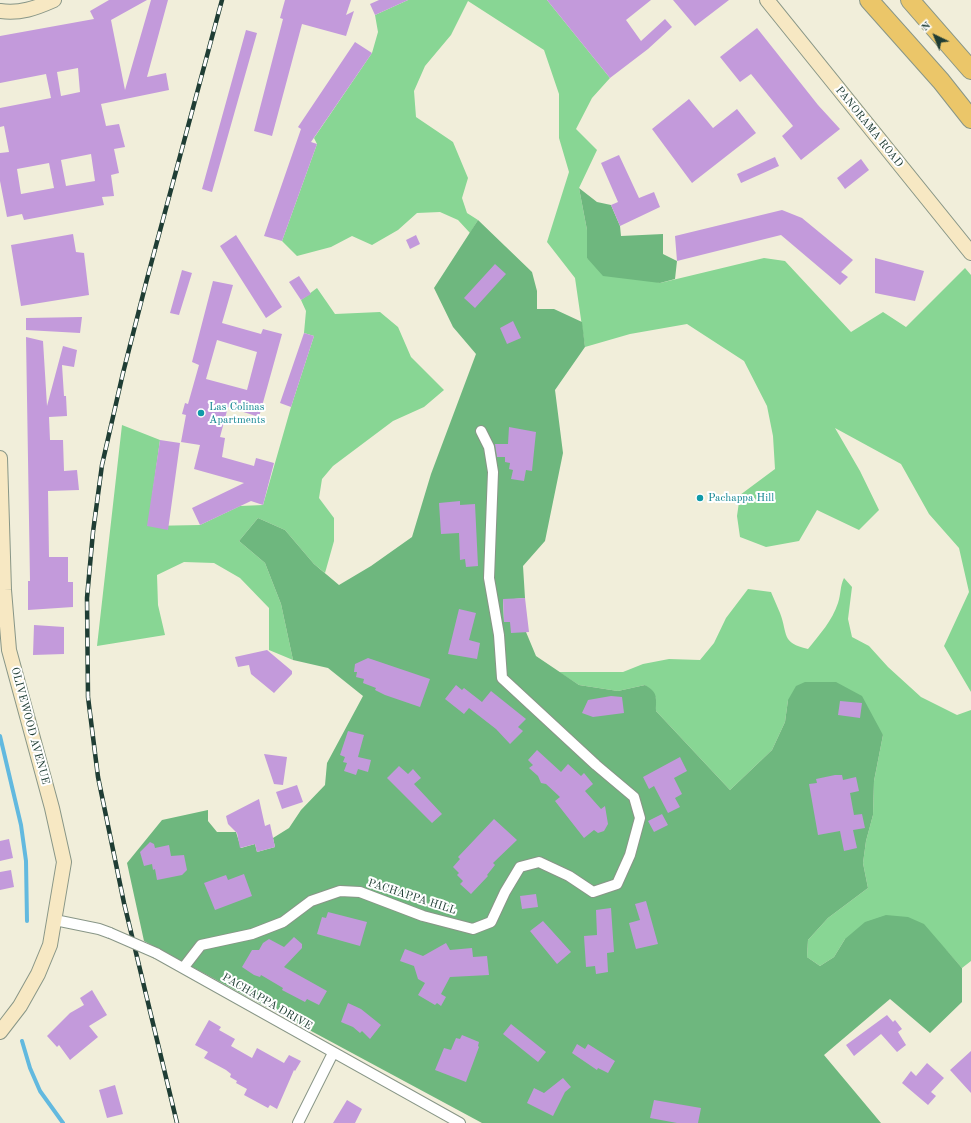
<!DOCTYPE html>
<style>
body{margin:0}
#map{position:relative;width:971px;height:1123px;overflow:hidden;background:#f1eeda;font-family:"Old Standard TT",serif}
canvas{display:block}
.north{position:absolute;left:915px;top:16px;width:40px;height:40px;-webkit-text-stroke:3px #fff;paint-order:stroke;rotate:317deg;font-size:11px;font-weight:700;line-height:16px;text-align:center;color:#1f3d34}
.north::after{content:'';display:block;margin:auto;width:14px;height:18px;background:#1f3d34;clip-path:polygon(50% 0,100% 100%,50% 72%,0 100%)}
</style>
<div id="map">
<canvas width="971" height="1123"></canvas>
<div class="north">N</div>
</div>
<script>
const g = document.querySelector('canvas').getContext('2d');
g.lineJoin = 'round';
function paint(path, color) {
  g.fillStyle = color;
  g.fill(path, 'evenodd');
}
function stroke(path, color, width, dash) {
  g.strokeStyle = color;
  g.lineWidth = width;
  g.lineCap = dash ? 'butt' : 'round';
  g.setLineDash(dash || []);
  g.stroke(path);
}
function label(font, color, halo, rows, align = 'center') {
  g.font = font + ' "Old Standard TT",serif';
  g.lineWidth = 4;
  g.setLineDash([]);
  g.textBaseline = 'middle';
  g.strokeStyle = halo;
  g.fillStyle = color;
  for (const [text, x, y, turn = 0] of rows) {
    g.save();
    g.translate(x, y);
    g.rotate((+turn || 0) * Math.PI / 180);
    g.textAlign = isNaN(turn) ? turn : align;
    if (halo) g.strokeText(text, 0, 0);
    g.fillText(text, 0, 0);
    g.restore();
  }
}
const green = new Path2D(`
 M408 0H547L610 78 592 98 576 129 597 150 579 188 587 230V258L660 283 764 258 785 261 851 332 883 312 906 327 965 268 971 275V692L944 646 969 592 959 548 929 514 901 464 835 428 860 471 879 510 859 530 817 510 799 541 766 547 740 537 737 516 740 495 775 469 773 436 767 406 744 361 687 324 630 334 585 347 575 278 547 242 569 172 559 138V94L544 50 468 1 451 35 425 66 414 91 416 117 453 142 468 178 462 198 467 213 478 220 470 233 458 220 440 212 417 213 398 230 372 245 352 236 331 247 297 256 282 241 317 144 314 138 372 53 378 32 375 15Z
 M317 288 335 314 380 312 398 327 411 357 444 390 424 407 393 421 333 466 322 479 319 498 334 518V541L325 573 314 564 285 530 258 518 239 541 265 563 281 604 293 660 269 650V608L240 578 214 563 184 562 157 575 158 605 165 635 97 646 122 425 160 440 148 526 200 525 240 506 263 505 291 407 314 336 304 333 306 311 301 300Z
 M844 578 852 587 848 619 852 637 869 646 888 667 921 697 957 715 971 710V961L962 968 946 950 845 939 834 957 820 966 807 957 808 940 828 918 868 888 863 863 866 841 873 815 874 781 883 735 788 700 785 722 772 750 730 790 656 711V698L645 685 618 691 579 685 559 672H623L643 664 669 659 700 660 714 643 726 618 748 589 771 592C774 599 777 606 780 613 788 634 781 643 808 649 820 634 832 621 838 603 841 594 840 586 844 578Z`);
const forest = new Path2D(`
 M579 188 597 202 611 205 620 226 621 236 663 234V254L677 261 675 279 660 283 603 276 587 258V230Z
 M478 220 532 272 537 291V309H554L582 322 585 347 555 390 563 453 545 541 523 566 525 598 503 600 504 622H510L526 632 536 656 579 685 618 691 645 685C658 693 656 696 656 711L730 790 772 750 785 722 788 700 796 686 805 682H836L862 696 883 735 874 781 873 815 866 841 863 863 868 888 828 918 808 940 807 957 820 966 834 957 845 939 865 922 886 915 908 917 924 924 962 968V1002L930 1033 890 999 824 1055 881 1123H482L144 941 127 863 162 820 208 810V821L217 832H236L241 848 255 844 257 852 275 847 273 838 289 828 301 810 325 785 327 763 363 696 328 668 293 660 281 604 265 563 239 541 258 518 285 530 314 564 339 585 371 566 412 537 431 474 476 354 453 327 434 288Z`);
const stream = new Path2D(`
 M0 736 21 825 26 861 27 921
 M22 1041 30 1068 40 1091 63 1123`);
const building = new Path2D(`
 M109 0H147L111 20 125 90 151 0H168L147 77 166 73 169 90 101 104 106 126 119 124 125 147 114 149 119 173 111 175 114 196 102 197 104 205 24 220 22 214 7 217 0 181V153L9 152 4 126 0 127V108L51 98 46 74 0 83V36L94 19 90 11ZM78 68 80 92 61 96 57 72ZM91 154 95 181 66 186 61 160ZM49 163 54 188 21 194 17 169Z
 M285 0H351L346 15 354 11 346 36 302 24 272 136 254 131 283 19 280 18Z
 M379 0H408L375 15 370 4Z
 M547 0H651L626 20 641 41 665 19 672 27 648 49 610 78Z
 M673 0H729L695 26Z
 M757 28 818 105 840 129 801 160 782 136 793 126 751 74 740 82 720 57Z
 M246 30 257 33 212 192 202 189Z
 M355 42 372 53 311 142 317 144 282 241 264 236 301 129 298 127Z
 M689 99 713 128 737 109 756 133 692 183 652 129Z
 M619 155 639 198 654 192 660 207 620 226 611 205 618 202 601 163Z
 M775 157 779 166 741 183 737 174Z
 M861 159 869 170 845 189 837 178Z
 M782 210 802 218 853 260 841 272 848 277 840 285 781 235 677 261 675 236Z
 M73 234 76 252 84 253 89 295 21 306 11 245Z
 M236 235 282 307 266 318 220 246Z
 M416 235 420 244 410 249 406 240Z
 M875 258 924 271 915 301 875 293Z
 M495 264 506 274 475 308 464 298Z
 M182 270 192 273 179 315 170 313Z
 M299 276 311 294 301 300 289 282Z
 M213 281 233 285 222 323 261 334 263 329 282 334 259 417 228 407 220 437 225 438 222 457 254 466 256 458 274 463 263 505 251 501 200 525 192 508 244 483 194 469 200 445 181 442 186 415 182 414 185 403 188 404 199 365 192 362ZM217 340 257 352 247 390 206 379Z
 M82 317 80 333 26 330V318Z
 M513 321 521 338 507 344 500 328Z
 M304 333 314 336 291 407 280 403Z
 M26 337 43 341 47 406 63 346 77 350 74 367 62 365 64 396H66L67 416 49 417 50 440H63L64 471 77 470 79 490 48 491 49 557H68V582H73V607L28 610V581H30Z
 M509 427 536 432 532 471 526 470 524 481 511 479 513 470 509 469 510 463 505 462V457H497L495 444H508Z
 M160 440 180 443 168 530 147 526Z
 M460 501V505L475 504 478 566 466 567 465 559 460 560 459 533 441 534 439 503Z
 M525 598 529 632 511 633 510 622H504L503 599Z
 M459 609 476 613 469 640 480 643 477 659 448 654Z
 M34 625 64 627V654L33 655Z
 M267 650 292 671V674L274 693 251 674 249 665 238 667 235 657Z
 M368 658 430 679 420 707 385 695 375 690 376 688 363 683 364 679 356 677 357 672H354L355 664Z
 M456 685 462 690 464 688 482 702 491 691 526 719 518 727 523 731 510 744 496 729 469 708 464 714 445 699Z
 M611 696 622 697 624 713 593 717 582 713 588 700Z
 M840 701 862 703 860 718 838 715Z
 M348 731 364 735 358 757 371 760 368 772 358 769 356 775 344 771 347 763 343 762 345 757 340 755Z
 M537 750 561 772 568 764 581 776 584 773 593 784 585 791 601 809 605 806 608 824 604 831 598 833 594 830 584 838 555 801 560 797 546 784 541 783 538 776 529 768 533 765 528 760Z
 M264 754 287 757 283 785 274 784Z
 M680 757 687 771 674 778 682 794 675 798 680 807 668 813 654 786 649 789 643 777Z
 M399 766 408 774 413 769 421 778 414 784 442 814 432 823 387 778Z
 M835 775H842L843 780 856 777 859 791 850 793 854 815 862 814 865 828 853 830 857 848 844 851 840 831 818 835 809 784 817 783 816 779Z
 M297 785 303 802 282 809 276 792Z
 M259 799 265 826 270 824 275 847 257 852 255 844 240 848 237 833 228 824 226 816Z
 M662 814 668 825 654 832 648 821Z
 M494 819 517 840 493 863 495 865 487 875 488 876 471 894 460 884 463 881 457 875 459 873 453 867 460 859 458 857Z
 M9 839 13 858 0 861V841Z
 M150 842 154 844 155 848 169 845 171 856 184 855 187 870 182 875 157 880 155 869 153 870 152 864 144 866 140 852Z
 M11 870 14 887 0 890V872Z
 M244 874 252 896 215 910 204 883 226 875 228 880Z
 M536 894 538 907 522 909 520 896Z
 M646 901 658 944 636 949 629 923 640 920 635 904Z
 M611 908 614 952 607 953 608 972 596 974 595 966 586 967 584 936 597 935 596 910Z
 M328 912 367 922 360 946 317 934 322 917 326 918Z
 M543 921 571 952 557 964 530 931Z
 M294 937 302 944V948L284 967 327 991 319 1005 307 999 305 1002 282 990 283 988 261 975 260 977 254 975 242 967 252 950H259L263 943 269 939 284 947Z
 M446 943 450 950 472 948 473 957 487 956 489 975 450 977 441 994 446 997 441 1006 437 1003 435 1005 418 995 425 983 418 979 414 966 400 961 405 949 423 956Z
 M92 990 107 1015 89 1026 98 1037 70 1060 59 1045 57 1047 47 1036 70 1013 84 1005 80 998Z
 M348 1003 361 1009 381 1025 370 1039 362 1031 360 1033 353 1027 341 1022Z
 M887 1015 893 1022 895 1020 902 1029 898 1032 906 1045 897 1052 881 1034 854 1056 846 1045Z
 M209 1020 221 1027 219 1030 235 1039 231 1046 252 1058 257 1048 284 1063 289 1055 301 1061 295 1071 294 1070 277 1109 270 1105 268 1108 244 1095 247 1089 236 1083 237 1081 230 1077 231 1074 226 1070 204 1058 208 1052 195 1045Z
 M511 1024 546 1052 538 1062 503 1034Z
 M462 1035 479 1042 478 1046 479 1047 466 1082 435 1070 444 1048 451 1050 456 1038 460 1039Z
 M577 1044 585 1049 588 1044 615 1061 608 1073 598 1068 597 1070 572 1053Z
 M971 1051V1093L950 1070Z
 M927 1063 944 1078 931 1092 936 1096 928 1105 902 1083 911 1071 916 1076Z
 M563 1078 571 1087 565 1092 553 1116 527 1103 534 1088 544 1093Z
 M115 1085 123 1114 107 1118 99 1090Z
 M347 1100 362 1109 355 1123H333Z
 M654 1100 701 1108 698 1123H677L650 1118Z`);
const street = new Path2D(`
 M55 920 99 929 110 933
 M156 953 460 1123
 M184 967 201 945 252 934 283 922 311 901 340 891 360 892 423 916 473 929 491 922 505 892 520 867 539 862 569 876 593 892 617 884 630 855 640 818 634 797 596 765 502 678 499 635 489 578 493 472 489 447 481 431
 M298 1123 333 1053`);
const secondary = new Path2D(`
 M767 0 971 253
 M0 11C20 14 36 8 54 0
 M0 458 4 590 9 650 52 808 64 862 50 945 38 974 20 1006 0 1032`);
const highway = new Path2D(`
 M869 0 941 81 971 119
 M910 0 971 70`);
const rail = new Path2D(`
 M177 1123 124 903 98 777 88 697 87 598 93 532 102 465 123 373 147 279 222 0`);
const streetBridge = new Path2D(`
 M110 933 156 953`);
const markers = [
 [201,413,4,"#0f9aa8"],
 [700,498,4,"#0f9aa8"]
];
const streetNames = [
 ["PANORAMA ROAD",869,127,51],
 ["OLIVEWOOD AVENUE",30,726,75],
 ["PACHAPPA HILL",412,897,18],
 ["PACHAPPA DRIVE",267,1002,30]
];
const cultureNames = [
 ["Las Colinas",209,407],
 ["Apartments",209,420],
 ["Pachappa Hill",708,498]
];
paint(green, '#88d694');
paint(forest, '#6eb77e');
stroke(stream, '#62b9df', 4);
paint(building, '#c39adb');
stroke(street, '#889687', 12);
stroke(secondary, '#889687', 16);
stroke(highway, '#889687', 20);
stroke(street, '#fff', 10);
stroke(secondary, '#f7e8c3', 14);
stroke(highway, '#ebc669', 18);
stroke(rail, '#1f3d34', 4.5);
stroke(rail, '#fff', 3, [9]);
stroke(streetBridge, '#889687', 12, []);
stroke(streetBridge, '#fff', 10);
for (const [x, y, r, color] of markers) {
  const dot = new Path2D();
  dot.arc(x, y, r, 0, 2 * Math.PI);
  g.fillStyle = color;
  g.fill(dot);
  stroke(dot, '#fff', 1.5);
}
label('11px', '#1f3d34', '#fff', streetNames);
label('11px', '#0d838f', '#fff', cultureNames, 'left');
</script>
